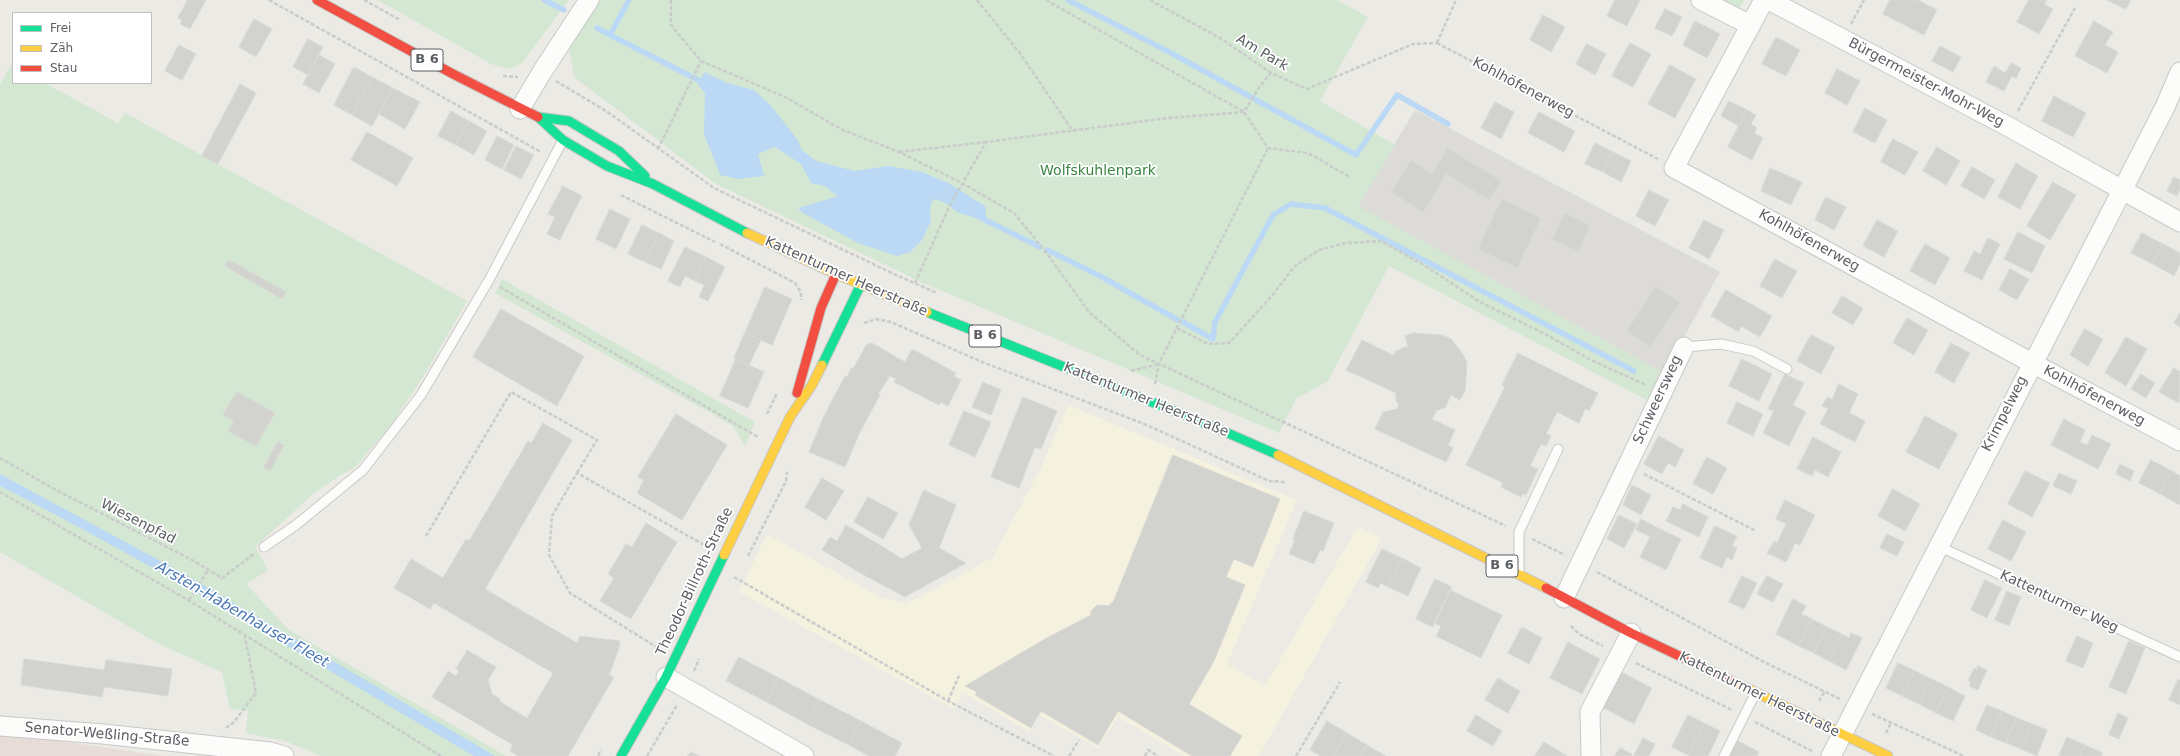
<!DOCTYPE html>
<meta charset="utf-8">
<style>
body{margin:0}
#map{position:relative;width:2180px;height:756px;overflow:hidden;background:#ebeae5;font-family:"DejaVu Sans",sans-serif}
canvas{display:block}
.legend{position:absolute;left:12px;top:12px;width:140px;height:72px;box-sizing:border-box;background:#fff;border:1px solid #bdbfc1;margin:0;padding:5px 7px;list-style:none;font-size:12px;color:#5b5e63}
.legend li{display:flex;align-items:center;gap:8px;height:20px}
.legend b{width:20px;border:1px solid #bdbfc1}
</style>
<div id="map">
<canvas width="2180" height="756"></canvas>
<ul class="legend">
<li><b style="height:5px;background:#16e098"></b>Frei</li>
<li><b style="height:5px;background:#ffcf43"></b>Zäh</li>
<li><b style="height:5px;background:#f24e42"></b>Stau</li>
</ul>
</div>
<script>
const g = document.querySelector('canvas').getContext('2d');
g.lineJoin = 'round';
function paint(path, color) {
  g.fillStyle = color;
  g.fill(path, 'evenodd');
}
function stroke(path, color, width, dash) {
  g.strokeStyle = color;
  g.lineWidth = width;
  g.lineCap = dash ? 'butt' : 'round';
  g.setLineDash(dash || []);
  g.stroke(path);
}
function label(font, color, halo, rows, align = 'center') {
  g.font = font + ' "DejaVu Sans",sans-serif';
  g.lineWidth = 3.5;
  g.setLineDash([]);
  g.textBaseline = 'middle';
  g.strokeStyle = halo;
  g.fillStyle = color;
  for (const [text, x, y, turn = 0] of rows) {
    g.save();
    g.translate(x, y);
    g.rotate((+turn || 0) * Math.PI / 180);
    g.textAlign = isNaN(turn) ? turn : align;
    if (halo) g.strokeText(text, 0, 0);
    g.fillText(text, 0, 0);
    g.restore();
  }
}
const commercial = new Path2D(`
 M1068 405 1297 500 1227 664 1264 685 1279 662 1358 526 1382 538 1259 756H1184L1118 717 1098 748 1039 715 1029 732 964 693 954 709 739 592 767 534 880 597 906 604 992 558 1041 468Z`);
const industrial = new Path2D(`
 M1415 110 1720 272 1664 373 1357 206Z`);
const medical = new Path2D(`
 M0 735 39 738 164 756H0Z`);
const green = new Path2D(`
 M378 0H569L522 63 510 69 491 64Z
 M601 0H1337L1368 17 1320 101 1395 145 1358 206 1664 373 1647 400 1389 266 1328 381 1296 399 1279 433 921 282 716 184 574 77 569 46Z
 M1717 0H1744L1738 11Z
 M12 64 13 83H45L118 123 125 113 467 301 423 377 389 428 354 468 339 476 313 494 255 547 268 570 246 584 289 630 506 756H321L285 741 246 733 248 711 230 709 222 672 161 645 0 552V84Z
 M502 279 755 422 745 446 732 425 495 293Z`);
const water = new Path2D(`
 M704 72 727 83 754 90 772 107 799 142 804 158 855 171 888 166 922 172 948 183 985 206 987 222 957 212 944 202 933 199 930 207 931 221 922 240 910 252 897 256 858 243 803 213 798 208 838 196 824 186 811 183 801 164 775 147 758 154 764 176 738 179 720 175 704 134 705 93 698 85Z
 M0 474 188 576 495 756H474C317 664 162 568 0 486Z`);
const stream = new Path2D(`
 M544 0 564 10
 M629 0 610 35 706 84
 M1068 0 1171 53 1356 155 1397 95 1448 124
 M597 28 610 35
 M797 150 816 164
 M981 218 1040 247
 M1047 250 1100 276 1178 320
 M1183 322 1213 339 1215 322 1273 215 1291 204 1325 208 1634 371`);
const building = new Path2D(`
 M188 0H206L190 29 180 24 182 20 178 18Z
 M1615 0H1640L1627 26 1607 16Z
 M1890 0H1918L1937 10 1924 35 1883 14Z
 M2029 0H2047L2044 4 2053 9 2039 34 2017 22Z
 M2107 0H2131L2126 9Z
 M1665 9 1682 17 1672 36 1655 28Z
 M1543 15 1565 27 1551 52 1530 40Z
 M254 19 272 29 256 57 239 47Z
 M1695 21 1720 34 1707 58 1683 45Z
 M2094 21 2113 32 2105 45 2118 52 2107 73 2075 56Z
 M1776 37 1800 50 1786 76 1762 64Z
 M308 39 323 47 308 75 293 67Z
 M1630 43 1651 54 1633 87 1612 76Z
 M1587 44 1606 54 1595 75 1576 64Z
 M179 45 196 54 182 80 165 71Z
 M1940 46 1961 57 1953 72 1932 61Z
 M319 55 335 64 319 93 303 84Z
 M2011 63 2021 68 2016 79 2012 76 2004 91 1986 82 1994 66 2005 73Z
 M1670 65 1696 79 1675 118 1648 104Z
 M354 67 372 77 352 115 334 105Z
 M1837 69 1860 81 1847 105 1825 93Z
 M372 77 393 88 372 126 352 115Z
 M240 84 256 93 218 164 202 156Z
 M393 88 420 102 405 129 379 114Z
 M2054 96 2086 113 2073 137 2042 121Z
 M1729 101 1747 110 1739 126 1721 116Z
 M1495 102 1514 112 1501 139 1481 128Z
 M1865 108 1887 120 1875 143 1853 132Z
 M1747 110 1756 115 1751 124 1757 128 1754 133 1763 138 1752 160 1728 147Z
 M451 111 469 121 456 145 438 136Z
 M1539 112 1575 131 1564 152 1528 133Z
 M469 121 487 131 474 155 456 145Z
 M367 132 413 158 397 186 351 160Z
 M497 136 514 145 502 169 485 160Z
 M1893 139 1918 152 1905 175 1881 162Z
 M1595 143 1613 152 1603 172 1585 164Z
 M516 146 534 155 521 179 504 170Z
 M1937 147 1960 161 1946 185 1923 171Z
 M1448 148 1501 181 1489 200 1446 174 1423 212 1391 192 1411 160 1432 174Z
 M1613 152 1631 161 1621 182 1603 172Z
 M2016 163 2038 176 2020 209 1998 197Z
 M1972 167 1995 180 1984 199 1961 186Z
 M1770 168 1802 182 1791 205 1761 191Z
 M2174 177 2180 180V190L2177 196 2167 191Z
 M2053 182 2076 195 2050 240 2027 226Z
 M563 186 582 196 560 240 547 234 555 217 548 214Z
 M1649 190 1669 200 1655 226 1636 216Z
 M1826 197 1846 207 1834 230 1815 220Z
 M1502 199 1541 218 1517 268 1478 249Z
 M610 209 630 219 616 249 596 239Z
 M1565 213 1590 226 1578 251 1552 239Z
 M1704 220 1724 230 1709 259 1689 248Z
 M1877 220 1898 231 1884 257 1863 246Z
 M642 225 659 233 645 262 628 254Z
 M2018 232 2045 246 2032 273 2004 259Z
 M659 233 674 241 661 269 645 262Z
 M2142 233 2163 244 2153 264 2131 253Z
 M1988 238 2000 244 1982 280 1964 271 1974 251 1980 254Z
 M1925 244 1950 258 1935 285 1910 271Z
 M2163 244 2180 253V264L2174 276 2153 264Z
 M685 247 706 257 695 281 685 276 680 287 668 281Z
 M706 257 725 267 708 301 699 297 704 285 695 281Z
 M1775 259 1797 271 1782 298 1760 286Z
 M229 260 286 292 282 299 225 266Z
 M2010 269 2029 279 2017 300 1999 290Z
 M765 287 792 299 772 345 745 333Z
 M1656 287 1680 302 1650 347 1627 331Z
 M1726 290 1772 316 1760 337 1741 326 1739 332 1711 316Z
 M1842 296 1863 308 1853 325 1832 313Z
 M501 309 584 356 557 406 473 357Z
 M2180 313V327L2174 323Z
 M1907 318 1928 330 1914 355 1893 343Z
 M2085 329 2103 339 2088 366 2070 355Z
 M745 333 761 340 749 365 734 358Z
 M1414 333 1442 335 1451 339 1463 354 1467 363 1465 391 1460 400 1451 395 1445 408 1437 410 1432 419 1455 430 1448 445 1453 448 1446 462 1375 429 1383 412 1397 409 1399 405 1396 401V393L1346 370 1362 340 1393 355 1396 351 1408 346 1405 336Z
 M1811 335 1835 347 1821 374 1797 361Z
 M2126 337 2147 349 2126 386 2105 373Z
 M872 343 905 362 912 349 956 373 954 376 961 380 948 406 941 402 939 405 894 382 896 379 890 376 878 394 880 395 860 432 845 467 809 452 824 416 845 376 847 377 851 368 853 369 866 345Z
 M1951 343 1970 353 1954 383 1935 372Z
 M1518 353 1598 393 1589 411 1585 409 1579 423 1557 412 1546 434 1551 436 1546 446 1541 444 1530 466 1538 469 1526 495 1523 494 1521 497 1501 487 1503 483 1466 465 1505 387 1502 385Z
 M736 359 764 372 748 408 720 396Z
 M1742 359 1772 374 1759 401 1729 386Z
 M2174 368 2180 372 2179 403 2159 392Z
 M1785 374 1804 383 1793 405 1806 412 1789 446 1763 433 1774 411 1768 409Z
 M2141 374 2155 383 2146 398 2131 389Z
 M983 382 1001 390 991 415 972 407Z
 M1839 384 1858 394 1849 413 1865 421 1855 442 1820 424 1828 409 1822 406 1827 397 1832 399Z
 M237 392 275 413 256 446 228 431 234 421 223 415Z
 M1023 397 1057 411 1041 449 1035 447 1019 488 991 477Z
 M1737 402 1763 414 1753 436 1727 423Z
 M964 411 991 422 975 457 949 445Z
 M676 414 727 445 682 520 637 493 644 480 638 477Z
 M1925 416 1958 434 1948 452 1916 434Z
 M2064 419 2085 430 2080 442 2087 445 2092 435 2111 444 2098 469 2051 445Z
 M543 423 572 440 485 589 577 643 580 636 620 641 619 648 609 675 614 677 568 756H518L510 751 513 745 432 697 448 671 456 676 459 671 456 669 467 650 496 667 488 680 492 694 500 699 499 701 527 718 553 673 434 603 430 609 394 588 411 559 443 578 466 539 469 541 528 441 531 443Z
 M1916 434 1948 452 1939 469 1906 452Z
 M1659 436 1684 450 1675 467 1668 463 1662 474 1644 464Z
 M1813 437 1841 452 1828 477 1815 470 1812 476 1797 469Z
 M278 442 284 445 270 471 264 467Z
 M1173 455 1280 499 1253 567 1234 559 1226 577 1245 585 1214 661 1189 704 1242 736 1230 756H1192L1118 711 1098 745 1041 711 1031 728 975 695 977 692 965 686 1045 639 1091 615V611L1097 605 1108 606 1113 602Z
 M1707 457 1727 468 1713 494 1693 484Z
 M2151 460 2172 471 2160 494 2139 483Z
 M2120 464 2134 471 2130 481 2116 474Z
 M2025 471 2050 483 2032 517 2008 504Z
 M2172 471 2180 476V505L2160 494Z
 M2059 473 2077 481 2071 494 2053 486Z
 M822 478 844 491 826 520 805 507Z
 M1632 485 1651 495 1641 515 1623 505Z
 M1893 489 1920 504 1905 531 1878 516Z
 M924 490 956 505 939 548 966 563 905 597 862 574 880 545 902 559 922 548 909 525Z
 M868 497 898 513 883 539 854 522Z
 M1785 500 1815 515 1800 545 1795 543 1786 562 1767 553 1774 541 1777 543 1786 524 1776 519Z
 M1683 504 1708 517 1699 537 1666 521 1673 507 1680 510Z
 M1304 511 1334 523 1323 551 1320 550 1314 564 1289 554 1295 540 1293 539Z
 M1619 515 1637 524 1624 548 1607 539Z
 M1641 519 1660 529 1655 539 1636 530Z
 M2003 520 2026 532 2011 561 1988 549Z
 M646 523 677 542 631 619 600 601 614 578 608 574 626 544 632 547Z
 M846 525 880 545 862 574 822 550 830 537 837 541Z
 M1715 526 1737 536 1732 546 1737 548 1732 560 1727 557 1722 568 1700 558Z
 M1660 529 1681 539 1666 570 1640 557 1650 537 1655 539Z
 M1887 534 1904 542 1897 556 1880 548Z
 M1382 549 1402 558 1388 587 1381 583 1378 588 1366 582Z
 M1402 558 1421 568 1408 596 1388 587Z
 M1742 576 1757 583 1744 609 1729 602Z
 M1767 576 1783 584 1773 602 1757 594Z
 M1435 579 1452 587 1433 627 1416 619Z
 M1985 580 2002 588 1987 618 1971 610Z
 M1450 590 1502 615 1481 658 1436 636 1441 626 1434 623Z
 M2007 591 2021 597 2009 626 1995 620Z
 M1793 599 1806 606 1801 614 1812 619 1799 646 1776 634Z
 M1812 619 1827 627 1814 653 1799 646Z
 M1522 627 1542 638 1529 664 1508 653Z
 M1827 627 1842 634 1829 661 1814 653Z
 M1851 633 1862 638 1846 670 1829 661 1842 634 1849 638Z
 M2077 636 2093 643 2083 668 2066 661Z
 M2129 641 2145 648 2126 694 2109 687Z
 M1568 642 1600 659 1582 694 1550 678Z
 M739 657 779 678 767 702 726 681Z
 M24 659 104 670 106 660 172 669 168 696 104 687 102 697 21 685Z
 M1898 663 1915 671 1902 696 1886 688Z
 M1978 666 1987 670 1978 690 1969 686 1971 682 1968 681 1974 668 1977 669Z
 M1619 671 1652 688 1634 724 1600 706Z
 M1915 671 1932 679 1919 704 1902 696Z
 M779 678 820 700 807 724 767 702Z
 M1498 678 1520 691 1508 713 1485 700Z
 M1932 679 1948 687 1936 713 1919 704Z
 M2178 680H2180V705L2169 700Z
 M1948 687 1965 696 1953 721 1936 713Z
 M820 700 861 721 849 745 807 724Z
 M1987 705 2002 711 1991 737 1976 730Z
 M2002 711 2017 718 2006 743 1991 737Z
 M2118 713 2128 718 2119 739 2109 735Z
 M1476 715 1502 731 1493 746 1467 731Z
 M1688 715 1704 723 1688 755 1672 747Z
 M2017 718 2032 724 2021 749 2006 743Z
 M861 721 902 743 895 756H869L849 745Z
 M1327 721 1347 733 1334 756H1320L1310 750Z
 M1704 723 1720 731 1708 756H1690L1688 755Z
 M2032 724 2047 730 2037 756 2021 749Z
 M1347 733 1367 745 1360 756H1334Z
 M2067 737 2085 745 2080 756H2059Z
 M1643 738 1655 744 1649 756H1634Z
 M1738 741 1759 752 1757 756H1730Z
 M1544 742 1567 756H1535Z
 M1367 745 1386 756H1360Z
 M2085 745 2103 753 2101 756H2080Z
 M1620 748 1632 754 1631 756H1615Z
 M691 752 699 756H688Z`);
const path = new Path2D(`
 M269 0 541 152
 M364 0 400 20
 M671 0V25L701 61 785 97 843 130 899 152 962 183 1014 213 1045 251 1089 312 1140 355 1506 526
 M977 0 1019 52 1073 131
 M1046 0 1244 112 1268 148 1308 153 1350 177
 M1150 0 1220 38 1271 73 1307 89 1413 44 1437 43
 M1851 24 1864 0
 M1437 43 1658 159
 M1437 43 1456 0
 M503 76 518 77
 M556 81 606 111 714 188 894 274 937 293
 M2018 111 2075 8
 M658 149 701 61
 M899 152 986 142
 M621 195 715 242
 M720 244 795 283 800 291 802 300
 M915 283 948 209 986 142 1168 118 1244 112 1260 86 1271 73
 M500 287 758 437
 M864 323 876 319 891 322 982 362 1147 425 1269 481 1286 482
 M1177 328 1208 344 1229 343 1270 298 1295 266 1319 250 1345 243 1381 241 1427 267 1480 302 1547 335 1589 359 1646 385
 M1131 371 1159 364
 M1155 384 1159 363 1268 148
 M767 414 777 393
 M0 458 56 490 194 561 222 578 254 554
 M1644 474 1756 531
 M0 492 188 600 441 756
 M426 536 511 392 597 440 577 473
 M1532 539 1565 555
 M748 556 786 481 787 472
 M1597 572 1762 661 1840 699
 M734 577 948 701 1054 756
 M189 600 208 570
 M1571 626 1579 634 1603 646
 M658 648 570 593 549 555 552 516 577 473 706 546
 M1636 663 1732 710
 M694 671 699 659
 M948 701 959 676
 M1819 701 1825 691
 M1872 714 1964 756
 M1755 722 1814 752
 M226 728 234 722 256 693 245 636
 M1886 733 1891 723
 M598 756 601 750
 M647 756 677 705
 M1069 756 1079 740
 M1145 756 1148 750 1158 756
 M1296 756 1340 682`);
const lane = new Path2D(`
 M1684 347 1721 344 1753 351 1787 369
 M1938 546 2180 657
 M264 547 296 525 363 470 421 395 489 280 563 140
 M1519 573V532L1558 449
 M1724 756 1755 694`);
const street = new Path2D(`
 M1701 0 1750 25
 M1764 0 1674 168 2032 363 2180 441
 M1769 0 2009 127 2180 222
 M520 109 542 72 589 0
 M1564 598 1684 347
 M666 677 804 756
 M0 726 103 734 270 752 284 756
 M1591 756 1590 712 1631 633
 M1831 756 2165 107 2180 72`);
const fast = new Path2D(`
 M538 117 563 140 607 166 653 184 747 233
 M538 117 569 121 619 151 645 176
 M927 312 1214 427 1278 455
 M822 365 861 284
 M621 756 666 677 724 555`);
const slow = new Path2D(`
 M747 233 836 274 927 312
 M1278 455 1546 588
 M724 555 790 417 812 385 822 365
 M1734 682 1888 756`);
const jam = new Path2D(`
 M317 0 453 74 538 117
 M797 393 821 308 836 274
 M1546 588 1631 633 1734 682`);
const shields = [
 [427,60,32],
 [985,336,32],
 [1502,566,32]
];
const shieldNames = [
 ["B 6",427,60],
 ["B 6",985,336],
 ["B 6",1502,566]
];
const streetNames = [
 ["Am Park",1262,53,31],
 ["Bürgermeister-Mohr-Weg",1926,83,28],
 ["Kohlhöfenerweg",1523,88,28],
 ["Kohlhöfenerweg",1809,241,29],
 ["Kattenturmer Heerstraße",846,277,24],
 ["Kohlhöfenerweg",2094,396,28],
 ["Kattenturmer Heerstraße",1146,400,22],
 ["Schweersweg",1658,400,-65],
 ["Krimpelweg",2005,414,-63],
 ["Wiesenpfad",138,522,27],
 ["Theodor-Billroth-Straße",695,582,-65],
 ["Kattenturmer Weg",2059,602,25],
 ["Kattenturmer Heerstraße",1759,695,26],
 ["Senator-Weßling-Straße",107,735,5]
];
const parkNames = [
 ["Wolfskuhlenpark",1098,171]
];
const waterNames = [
 ["Arsten-Habenhauser Fleet",242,615,30]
];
paint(commercial, '#f4f1df');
paint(industrial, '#dcdbd7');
paint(medical, '#e7dcd8');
paint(green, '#d4e7d2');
paint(water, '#bbd8f4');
stroke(stream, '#bbd8f4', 5.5);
paint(building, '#d2d2cf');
stroke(building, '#dad9d4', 1);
stroke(lane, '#c8c8c8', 11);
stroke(street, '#c8c8c8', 21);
stroke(fast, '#c7c7c5', 11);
stroke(slow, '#c7c7c5', 11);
stroke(jam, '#c7c7c5', 11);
stroke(path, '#c8ccca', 2.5, [4, 2]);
stroke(lane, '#fcfcfb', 9);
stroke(street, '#fcfcfb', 19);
stroke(fast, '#16e098', 9);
stroke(slow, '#ffcf43', 9);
stroke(jam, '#f24e42', 9);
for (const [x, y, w] of shields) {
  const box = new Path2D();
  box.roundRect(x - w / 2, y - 11, w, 22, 3);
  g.fillStyle = '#fff';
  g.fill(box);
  stroke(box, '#5b5e63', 1);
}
label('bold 13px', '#5b5e63', null, shieldNames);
label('14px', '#5b5e63', '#fff', streetNames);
label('14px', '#3a8441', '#fff', parkNames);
label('italic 15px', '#4777b3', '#fff', waterNames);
</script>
